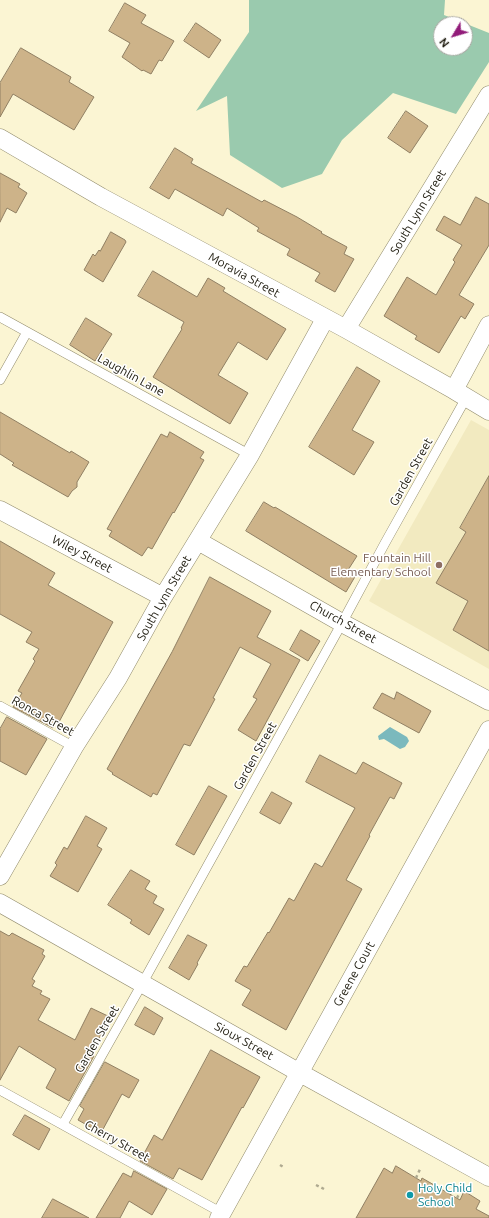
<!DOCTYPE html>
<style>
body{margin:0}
#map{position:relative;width:489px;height:1218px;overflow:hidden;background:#fbf5d3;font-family:Ubuntu,sans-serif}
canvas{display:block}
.north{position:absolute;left:433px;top:16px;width:40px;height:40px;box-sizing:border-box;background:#fff;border:1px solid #a7a6a1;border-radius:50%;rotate:232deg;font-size:11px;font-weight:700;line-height:16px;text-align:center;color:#232014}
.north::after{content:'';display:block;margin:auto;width:14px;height:18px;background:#921c7a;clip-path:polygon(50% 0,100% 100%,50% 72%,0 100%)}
</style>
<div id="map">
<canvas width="489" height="1218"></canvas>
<div class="north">N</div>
</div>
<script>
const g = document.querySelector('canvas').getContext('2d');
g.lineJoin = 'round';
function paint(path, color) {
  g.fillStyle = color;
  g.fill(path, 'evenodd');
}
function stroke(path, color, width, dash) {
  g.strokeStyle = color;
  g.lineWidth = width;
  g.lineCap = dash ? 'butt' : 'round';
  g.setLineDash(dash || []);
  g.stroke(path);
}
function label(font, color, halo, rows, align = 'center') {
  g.font = font + ' Ubuntu,sans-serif';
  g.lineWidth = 3;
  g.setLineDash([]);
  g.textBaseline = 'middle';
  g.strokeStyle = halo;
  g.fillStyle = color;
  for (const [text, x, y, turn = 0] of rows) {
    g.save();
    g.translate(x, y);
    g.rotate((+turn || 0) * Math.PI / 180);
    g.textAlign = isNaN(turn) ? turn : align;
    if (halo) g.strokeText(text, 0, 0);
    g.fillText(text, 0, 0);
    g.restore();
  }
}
const built = new Path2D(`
 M471 420 489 430V669L369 601Z`);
const forest = new Path2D(`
 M249 0H445L444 15 489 33V62L456 114 393 93 342 140 322 174 282 188 230 155 227 96 196 111 249 32ZM441 24H465V48H441Z`);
const water = new Path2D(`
 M390 727 407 737 409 741 405 747 400 749 384 739 379 740 378 736Z`);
const building = new Path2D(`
 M125 3 146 15 141 23 174 41 162 61 159 60 151 74 143 70 142 71 122 57 130 43 109 31Z
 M196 23 221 40 209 58 184 41Z
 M21 48 71 77 69 82 94 97 74 130 13 94 0 117V83Z
 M406 111 428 126 410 153 388 138Z
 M175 148 193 159 191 163 262 202 264 200 297 217 322 232 321 233 347 247 344 254 354 259 335 292 315 281 320 273 287 255 290 249 257 231 259 228 227 208 223 216 175 189 169 199 150 188Z
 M0 173 20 184 18 187 27 193 16 213 7 208 0 222Z
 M476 197 489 204V245L459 295 474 304 465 319 461 316 439 353 415 339 417 336 384 316 407 277 436 295 455 262 453 260 462 245 436 230 444 216 460 225Z
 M111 232 125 240 126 242 103 282 84 270 93 254 95 256 99 250 100 251Z
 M153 271 197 297 208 278 225 288 223 291 286 329 267 360 238 342 218 375 248 393 230 424 153 377 182 329 181 328 184 322 138 296Z
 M86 318 112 334 95 361 70 345Z
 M357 367 380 381 352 430 374 442 354 475 309 447Z
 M0 412 70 453 71 451 89 462 77 482V487L72 491 68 497 12 465 14 463 0 454Z
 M170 432 204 452 200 458 204 460 174 513 173 512 152 549 148 547 142 556 109 536 112 531 107 529 161 434 167 437Z
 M489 476V651L453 630 468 601 436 583 466 532 460 528Z
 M264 502 274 508 275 507 357 556 348 570 356 575 346 592 246 531Z
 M0 541 55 573 48 585 113 622 59 722 57 721 53 728 13 707 22 693 18 691 35 661 33 659 39 649 26 642 32 632 0 614Z
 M210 577 271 611 257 637 300 660 256 741 238 730 257 699 253 697 271 664 240 647 213 698 215 699 190 746 184 744 157 795 153 793 151 797 112 774 113 773 107 769 172 652Z
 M301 630 320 641 308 661 290 650Z
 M397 692 431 711 419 733 373 708 382 693 394 699Z
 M7 717 47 739 26 775 0 761V729Z
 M320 755 356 774 363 762 402 783 394 799 390 797 369 835 370 836 346 880 362 889 286 1030 242 1005 251 990 235 981 244 966 247 967 268 932 269 933 289 898 294 901 315 863 322 867 355 808 306 782Z
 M209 786 227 796 194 855 176 845Z
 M272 792 292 803 280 824 260 813Z
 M86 816 107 828 97 846 102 849 78 892 50 876 57 865 55 863 64 847 67 849Z
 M131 870 150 881 145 889 157 896 153 903 164 909 149 935 130 923 132 920 108 905Z
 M0 931 9 936 12 933 44 950 42 954 45 956 32 979 35 981 32 986 42 991 40 994 50 999 38 1020 75 1040 91 1008 110 1017 91 1054 94 1056 69 1101 46 1088 56 1069 19 1046 0 1080Z
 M188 935 207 945 197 963 198 964 189 980 169 968Z
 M145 1007 163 1018 154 1035 135 1025Z
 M211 1050 260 1077 243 1108 242 1107 202 1180 179 1168 173 1179 140 1161 154 1135 162 1140Z
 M105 1062 139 1080 129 1098 122 1094 101 1133 78 1120 84 1109 80 1106Z
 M25 1115 50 1129 39 1150 13 1135Z
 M396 1166 421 1181 422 1178 460 1200 464 1191 480 1201 476 1209 489 1216V1218H356L384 1168 392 1173Z
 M134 1171 167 1189 152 1215 129 1201 120 1218H96L123 1173 131 1177Z
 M53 1199 89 1218H42Z`);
const path = new Path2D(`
 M280 1165 285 1168
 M416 1178 421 1167
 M316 1185 324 1189
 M457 1198 461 1190`);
const service = new Path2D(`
 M0 317 250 455
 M0 380 27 332
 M0 706 74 747
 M0 1090 222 1213
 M63 1124 142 984 342 623 385 543 466 398`);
const minor = new Path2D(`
 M0 138 101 197 346 329 454 390 489 411
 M346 329 489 95
 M454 390 489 325
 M0 510 163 597
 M198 541 342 623 489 701
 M0 876 74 747 118 678 163 597 250 455 325 319
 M0 903 300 1073 489 1177
 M219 1218 489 730`);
const markers = [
 [439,565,4,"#8d6e63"],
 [410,1195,4,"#0f9aa8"]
];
const streetNames = [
 ["South Lynn Street",418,212,-59],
 ["Moravia Street",244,275,29],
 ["Laughlin Lane",131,375,29],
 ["Garden Street",411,472,-61],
 ["Wiley Street",82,554,28],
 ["South Lynn Street",164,598,-60],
 ["Church Street",343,622,29],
 ["Ronca Street",43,716,29],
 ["Garden Street",255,756,-61],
 ["Greene Court",354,974,-61],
 ["Garden Street",97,1039,-60],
 ["Sioux Street",244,1041,29],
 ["Cherry Street",117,1141,29]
];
const educationNames = [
 ["Fountain Hill",431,558],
 ["Elementary School",431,572]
];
const cultureNames = [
 ["Holy Child",418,1188],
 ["School",418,1202]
];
paint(built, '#f2eac0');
paint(forest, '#9acaae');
paint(water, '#7bb9bd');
paint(building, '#cdb389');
stroke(building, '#907f63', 1);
stroke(service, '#908a6b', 10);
stroke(minor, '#908a6b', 19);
stroke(path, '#afaa90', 2.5, [3, 3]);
stroke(service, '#fff', 9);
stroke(minor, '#fff', 18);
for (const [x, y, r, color] of markers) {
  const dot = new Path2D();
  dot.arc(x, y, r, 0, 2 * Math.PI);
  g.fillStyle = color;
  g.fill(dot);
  stroke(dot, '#fff', 1.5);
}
label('12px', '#232014', '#fff', streetNames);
label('12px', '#785e54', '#fff', educationNames, 'right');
label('12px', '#0d838f', '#fff', cultureNames, 'left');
</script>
